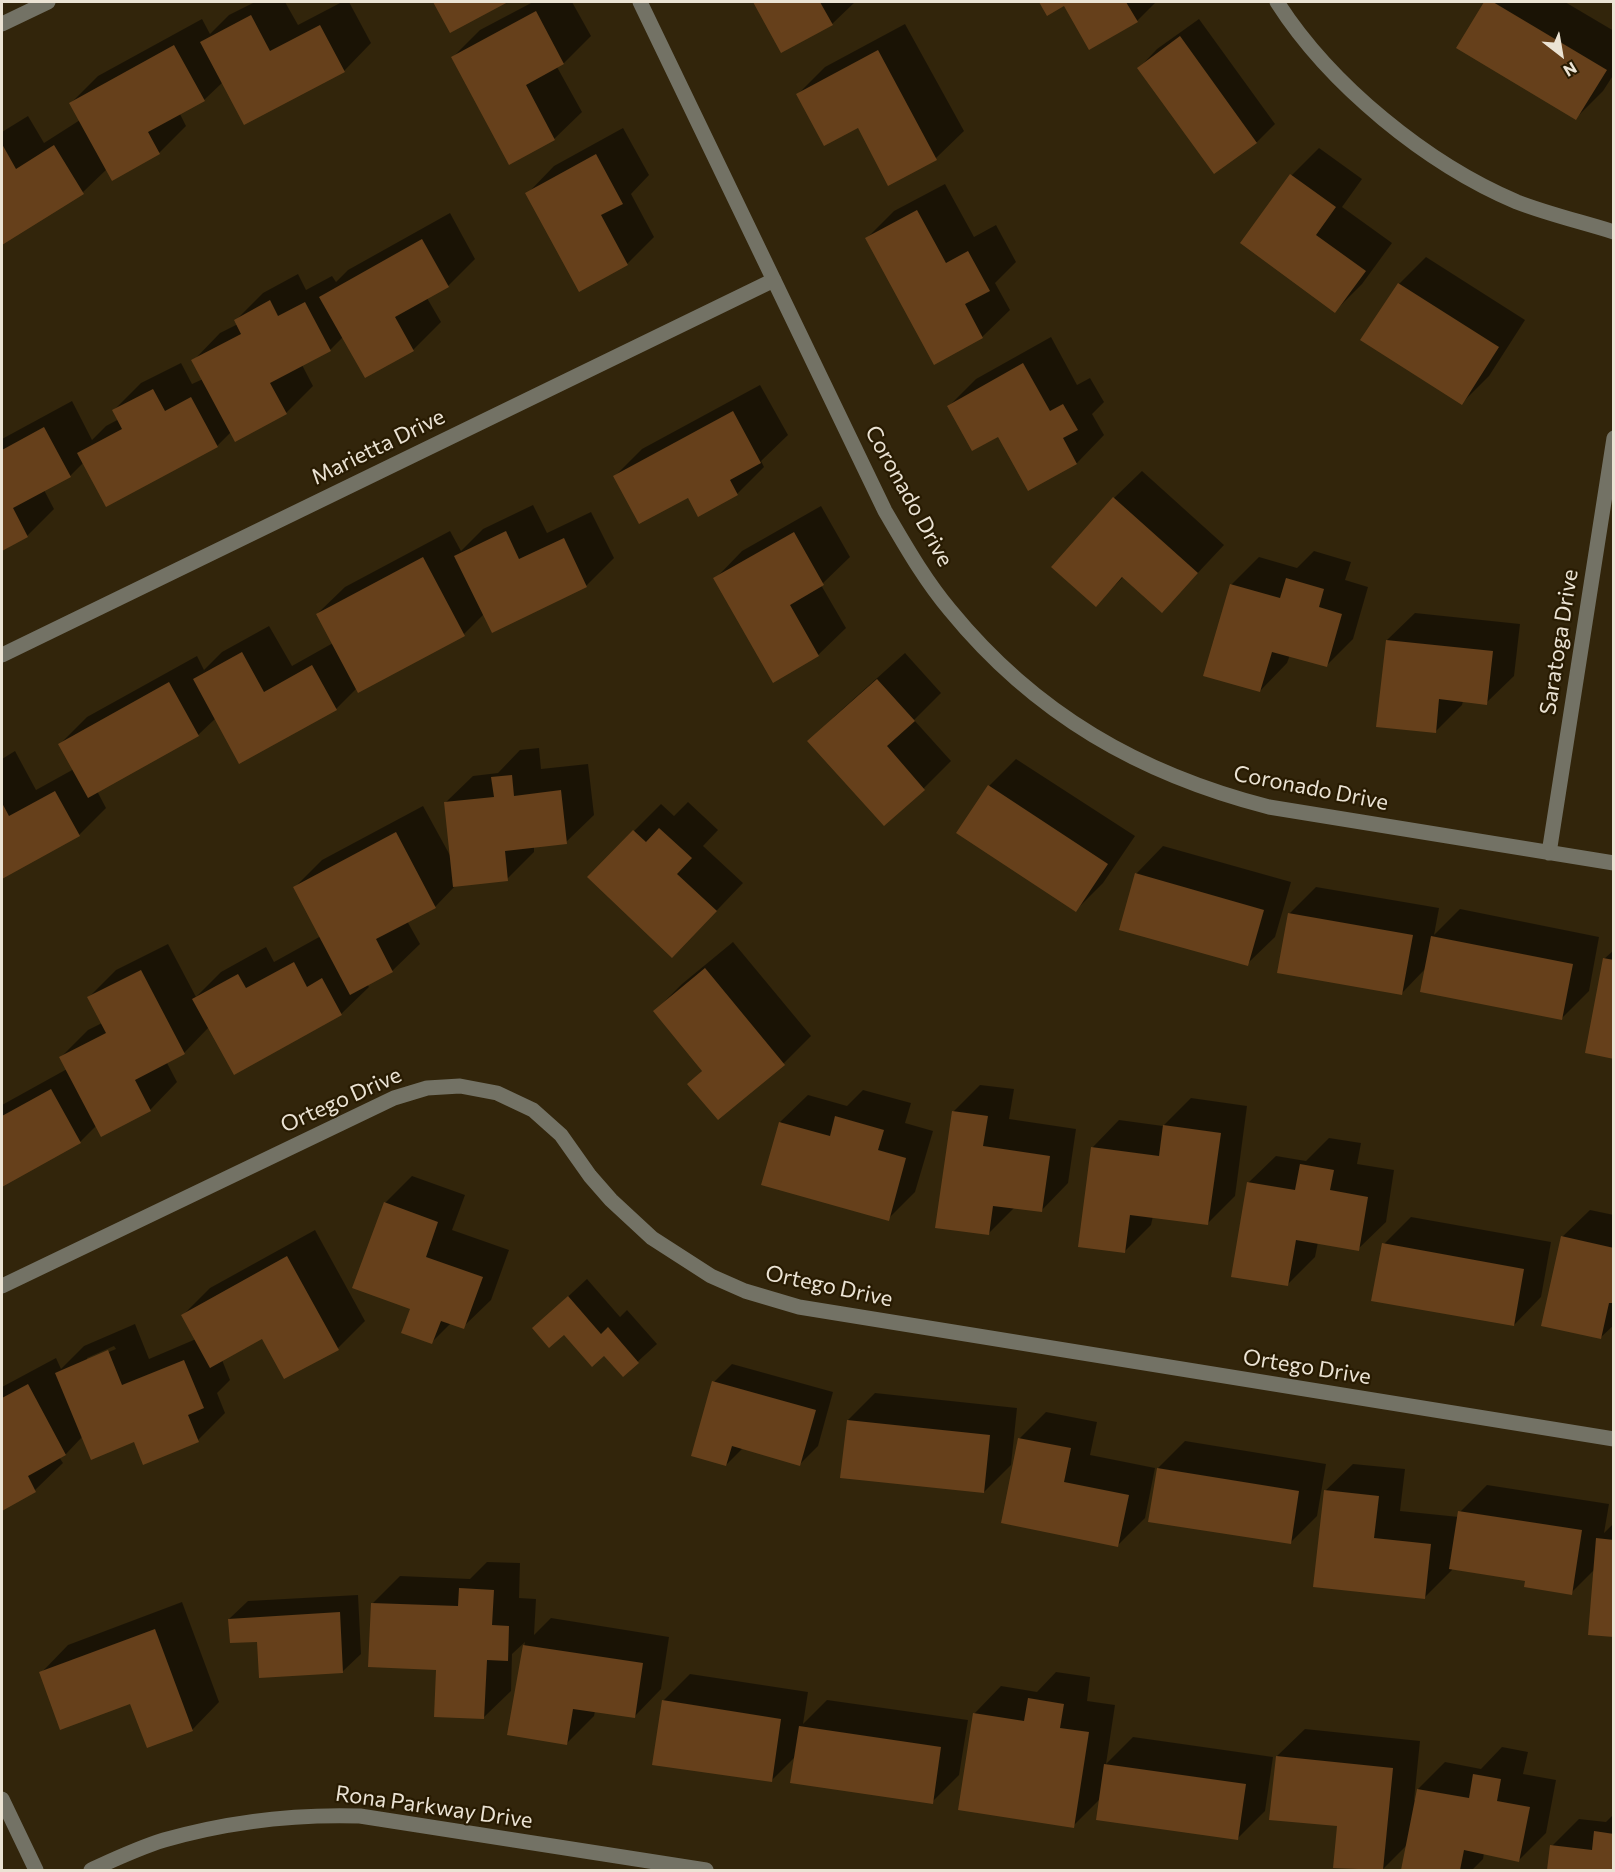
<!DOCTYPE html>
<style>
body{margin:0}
#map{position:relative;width:1615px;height:1872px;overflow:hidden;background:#32250b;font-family:Commissioner,sans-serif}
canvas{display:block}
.frame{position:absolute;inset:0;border:3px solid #ebe3d4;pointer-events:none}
.north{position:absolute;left:1531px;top:24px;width:60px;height:60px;-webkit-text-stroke:4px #281b02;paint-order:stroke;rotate:149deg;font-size:16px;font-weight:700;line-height:24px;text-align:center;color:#ebe3d4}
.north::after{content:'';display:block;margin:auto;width:21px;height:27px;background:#ebe3d4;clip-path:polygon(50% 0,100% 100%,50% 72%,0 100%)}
</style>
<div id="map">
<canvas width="1615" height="1872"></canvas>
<div class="frame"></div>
<div class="north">N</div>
</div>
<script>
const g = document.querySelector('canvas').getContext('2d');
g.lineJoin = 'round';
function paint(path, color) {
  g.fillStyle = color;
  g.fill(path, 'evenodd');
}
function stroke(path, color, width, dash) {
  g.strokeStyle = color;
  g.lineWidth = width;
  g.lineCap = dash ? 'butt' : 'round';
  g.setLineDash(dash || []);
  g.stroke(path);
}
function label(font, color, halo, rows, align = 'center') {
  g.font = font + ' Commissioner,sans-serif';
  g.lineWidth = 4.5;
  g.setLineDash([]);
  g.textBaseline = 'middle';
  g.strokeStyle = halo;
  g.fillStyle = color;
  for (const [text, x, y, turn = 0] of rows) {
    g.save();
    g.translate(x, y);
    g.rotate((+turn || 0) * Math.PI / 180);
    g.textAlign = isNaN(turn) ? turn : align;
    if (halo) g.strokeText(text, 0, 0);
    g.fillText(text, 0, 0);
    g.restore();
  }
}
const shadow = new Path2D(`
 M255 2H285L298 25 342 2H349L371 43 344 71 223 82 204 100 180 114 186 126 159 153 107 169 83 192 2 243V132L28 116 44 143 80 120 71 103 98 76 202 19 210 34 229 15Z
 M434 2H505L450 31Z
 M533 2H572L591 36 564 63 557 67 582 112 554 139 510 163 453 57 480 30Z
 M755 2H855L832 24 782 51Z
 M1041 2H1156L1137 21 1064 4 1048 14Z
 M1486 2H1565L1614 31V74L1603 91 1576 118 1458 47Z
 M1199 19 1275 124 1257 142 1215 172 1139 68 1157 49Z
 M905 24 964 131 936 158 889 184 858 126 798 94 825 67Z
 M623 128 649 175 631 194 654 237 627 264 527 194 554 166Z
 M1319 148 1362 179 1342 207 1392 243 1362 284 1335 311 1242 243 1292 175Z
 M945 184 974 237 996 225 1016 262 995 283 1010 310 982 337 935 363 867 238 894 211Z
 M450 213 475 259 448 286 427 298 441 322 413 350 365 376 343 337 330 350 302 365 313 386 286 413 231 432 217 446 84 462 70 476 44 490 54 509 27 536 2 550V439L72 401 92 440 106 426 119 419 114 410 141 383 181 363 192 384 203 379 193 361 220 333 238 324 236 320 263 293 298 274 306 290 332 276 336 282 348 270Z
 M1426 257 1525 320 1489 376 1462 403 1399 284Z
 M1051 337 1077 385 1090 378 1104 402 1092 414 1104 435 1077 463 1029 489 998 435 949 406 976 379Z
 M760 385 788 435 761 461 764 467 737 494 688 496 615 476 642 449Z
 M1142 471 1224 545 1162 611 1124 576 1096 605 1114 498Z
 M533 505 547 533 591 512 614 558 586 586 493 631 484 614 464 634 357 688 336 709 216 718 198 735 97 791 106 808 79 835 2 878V759L15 751 36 790 74 769 60 744 87 717 197 656 204 670 222 652 269 626 292 666 333 643 317 614 345 587 450 531 461 551 483 529Z
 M821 506 850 557 821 585 846 628 818 655 715 579 742 551Z
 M1314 551 1351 562 1345 580 1368 587 1353 639 1326 666 1290 655 1287 663 1260 691 1231 585 1259 557 1297 568Z
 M1415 613 1520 624 1514 676 1486 703 1463 701 1462 705 1435 732 1387 640Z
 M905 653 941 693 914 720 951 761 924 788 884 824 809 741 837 714Z
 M539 748 541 769 588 764 594 815 566 842 534 846V852L507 879 456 885 435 907 407 921 420 944 392 971 367 984 369 987 341 1014 234 1073 209 1027 184 1053 167 1063 177 1082 150 1110 96 1126 80 1142 2 1186V1105L67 1069 60 1058 88 1030 102 1023 89 997 116 970 168 944 196 997 221 972 266 947 274 962 321 936 295 887 322 860 423 806 452 859 445 803 473 776 498 773 520 750Z
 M1016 759 1135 836 1103 883 1076 910 989 786Z
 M688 802 718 830 703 846 743 883 699 929 634 831 661 804 674 816Z
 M1163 846 1291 882 1275 937 1247 964 1136 874Z
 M1316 887 1439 908 1434 935 1460 909 1599 937 1589 991 1561 1019 1426 968 1402 993 1289 914Z
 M733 942 811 1036 784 1063 718 1118 689 1084 703 1070 655 1011 682 984Z
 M1614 950V1057L1604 959Z
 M980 1085 1014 1089 1009 1119 1076 1129 1068 1183 1041 1211 1015 1207 988 1234 953 1112Z
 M863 1090 911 1103 905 1123 933 1131 915 1192 888 1219 780 1122 808 1095 847 1106Z
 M1191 1098 1247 1106 1235 1196 1208 1223 1153 1216 1151 1225 1124 1252 1092 1148 1119 1120 1163 1126Z
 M1329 1138 1361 1143 1357 1164 1394 1170 1386 1222 1358 1249 1318 1242 1315 1257 1288 1284 1248 1183 1276 1156 1306 1161Z
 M412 1176 465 1195 452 1230 509 1250 491 1300 463 1327 451 1323 432 1342 411 1308 385 1203Z
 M1590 1210 1614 1215V1325L1600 1338 1562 1237Z
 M1411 1217 1551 1242 1541 1297 1514 1325 1384 1244Z
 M315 1230 365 1321 338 1348 263 1337 222 1360 230 1380 217 1393 225 1413 198 1440H134L83 1436 66 1454 59 1457 63 1463 35 1490 2 1509V1387L56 1358 61 1369 84 1346 135 1324 149 1359 196 1339 183 1315 210 1288ZM114 1346 116 1349 87 1361V1358Z
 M587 1279 620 1317 627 1310 657 1344 623 1375 604 1354 565 1333 534 1328Z
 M732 1364 833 1392 818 1446 800 1464 743 1448 726 1465 714 1382Z
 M875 1393 1017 1408 1011 1465 984 1492 848 1420Z
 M1046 1412 1097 1422 1090 1455 1155 1468 1145 1518 1118 1545 1019 1439Z
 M1185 1441 1326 1464 1317 1516 1290 1543 1158 1468Z
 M1353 1464 1405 1469 1400 1511 1459 1517 1460 1512 1487 1485 1609 1504 1604 1533 1614 1523V1636L1595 1569 1571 1593 1526 1579 1452 1568V1570L1425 1597 1325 1491Z
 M487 1562 520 1563 519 1598 536 1599 534 1635 551 1618 669 1637 661 1689 634 1717 595 1711 594 1716 567 1743 508 1734 525 1642 512 1654 511 1691 483 1718 438 1669 373 1603 400 1576 470 1579Z
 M358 1595 361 1654 342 1672 259 1640 229 1619 248 1601Z
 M182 1602 219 1702 192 1730 131 1702 41 1673 68 1645Z
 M1056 1672 1090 1677 1087 1701 1115 1705 1106 1764 1133 1737 1273 1757 1265 1811 1238 1838 1100 1799 1073 1826 974 1714 1001 1686 1037 1692Z
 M690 1674 808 1692 803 1724 827 1700 968 1720 959 1775 932 1802 796 1756 771 1781 663 1701Z
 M1305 1729 1420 1741 1414 1800 1416 1801 1418 1789 1445 1762 1481 1769 1502 1747 1528 1752 1523 1774 1556 1780 1546 1833 1519 1860 1484 1853 1483 1859 1472 1870H1402L1407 1845 1382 1870 1335 1866 1339 1825 1277 1756Z
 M1614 1814V1870H1549L1552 1846 1579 1819 1606 1822Z`);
const building = new Path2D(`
 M433 2H508L450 33Z
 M753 2H820L833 25 781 53Z
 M1039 2H1126L1138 22 1089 50 1064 6 1047 16Z
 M1484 2H1493L1607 70 1576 120 1456 48Z
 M536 11 564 64 526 85 555 140 509 165 451 57Z
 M251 15 270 51 320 25 345 72 244 125 200 42Z
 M1180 36 1257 143 1214 174 1137 68Z
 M174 45 205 101 148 132 160 154 112 181 69 103Z
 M878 50 937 160 888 186 858 128 824 146 796 94Z
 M2 144 16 169 54 145 84 194 2 245Z
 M596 154 623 204 601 215 628 265 579 292 525 193Z
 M1290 174 1336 207 1316 235 1366 271 1335 313 1240 243Z
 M917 210 946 263 968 251 990 291 965 304 983 338 934 365 865 238Z
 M422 239 449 287 395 317 414 351 365 378 319 297Z
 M1398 283 1499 347 1462 405 1360 340Z
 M270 300 278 316 305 302 331 351 270 383 287 414 235 442 191 360 241 334 234 320Z
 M1023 363 1050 411 1063 404 1078 430 1063 438 1077 464 1028 491 998 437 972 451 947 406Z
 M153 389 165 411 191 397 218 447 106 507 77 453 122 429 112 410Z
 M733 411 761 463 730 480 738 495 698 517 688 498 639 524 613 476Z
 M44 427 71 477 13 508 28 537 2 551V450Z
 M1113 497 1198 573 1162 613 1122 577 1096 607 1051 567Z
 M506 531 519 559 564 538 587 587 492 633 454 556Z
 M794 532 824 585 790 605 819 656 773 683 713 578Z
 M423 557 465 636 358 693 316 614Z
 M1286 578 1324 589 1319 607 1342 614 1327 667 1272 652 1260 692 1203 676 1230 584 1280 598Z
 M1386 640 1493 651 1487 705 1439 699 1436 733 1376 727Z
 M242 652 264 692 312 665 337 710 239 764 193 679Z
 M877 679 915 721 887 746 925 790 884 826 807 741Z
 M169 682 199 736 88 798 58 744Z
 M512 775 514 796 561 790 567 844 505 851 508 881 453 887 444 802 494 797 491 777Z
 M988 785 1108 864 1076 912 956 833Z
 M55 791 80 836 2 879V803L9 816Z
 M659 828 692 858 677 874 717 911 672 958 587 877 633 830 646 842Z
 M396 832 436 908 376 939 393 972 350 995 293 887Z
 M1135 873 1264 910 1248 966 1119 930Z
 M1288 913 1413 935 1402 995 1277 973Z
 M1431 936 1573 964 1562 1020 1420 992Z
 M1603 958 1614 960V1059L1585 1053Z
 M294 962 307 987 322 978 342 1015 234 1075 192 999 238 974 246 988Z
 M705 968 785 1065 718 1120 687 1084 702 1071 653 1011Z
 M141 970 185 1054 135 1080 151 1111 101 1137 59 1057 106 1033 87 997Z
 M51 1089 81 1143 2 1187V1116Z
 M952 1111 988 1116 983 1146 1050 1156 1042 1212 993 1206 989 1235 935 1228Z
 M835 1116 884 1130 878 1150 906 1158 889 1221 761 1185 779 1122 830 1136Z
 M1163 1125 1221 1133 1208 1225 1130 1215 1125 1253 1078 1247 1091 1147 1159 1156Z
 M1300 1164 1334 1170 1330 1190 1368 1197 1359 1251 1296 1240 1288 1286 1231 1277 1247 1182 1295 1190Z
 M384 1202 438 1222 426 1257 483 1277 464 1329 441 1321 432 1344 401 1333 410 1309 352 1288Z
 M1561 1236 1614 1248V1303H1609L1601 1339 1541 1326Z
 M1382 1243 1524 1269 1514 1326 1371 1301Z
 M287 1256 339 1350 284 1379 262 1339 210 1368 181 1315Z
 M568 1296 601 1334 608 1327 639 1363 623 1377 604 1356 592 1367 564 1335 549 1348 532 1328Z
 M108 1350 122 1385 184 1360 204 1408 188 1415 199 1442 143 1465 134 1442 91 1460 55 1373Z
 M712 1381 816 1410 800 1466 732 1446 726 1466 691 1456Z
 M28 1384 66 1455 28 1476 36 1492 2 1511V1398Z
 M847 1420 990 1435 984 1493 840 1478Z
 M1018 1438 1071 1448 1064 1482 1129 1495 1118 1547 1001 1523Z
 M1157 1468 1299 1491 1291 1544 1148 1522Z
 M1324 1490 1379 1496 1374 1538 1431 1544 1425 1599 1313 1587Z
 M1458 1511 1582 1530 1572 1595 1524 1587 1525 1581 1449 1569Z
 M1596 1538 1614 1540V1637L1588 1635Z
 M459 1588 494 1590 492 1625 509 1626 508 1661 487 1660 484 1719 434 1717 436 1670 368 1667 371 1603 458 1606Z
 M340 1612 343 1673 259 1678 257 1642 230 1643 228 1619Z
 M155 1629 193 1731 147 1748 130 1704 60 1730 39 1672Z
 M523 1645 643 1663 635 1718 573 1709 567 1745 507 1735Z
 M1028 1698 1064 1704 1060 1728 1089 1732 1074 1828 958 1810 973 1713 1024 1721Z
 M662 1700 781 1719 772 1782 652 1765Z
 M799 1726 941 1747 933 1804 790 1783Z
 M1276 1756 1393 1768 1383 1870 1333 1868 1337 1826 1269 1820Z
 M1104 1764 1246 1784 1238 1840 1096 1820Z
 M1473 1774 1501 1779 1497 1801 1530 1807 1519 1862 1464 1850 1460 1870H1401L1417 1789 1469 1798Z
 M1594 1831 1614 1834V1870H1547L1550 1845 1592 1850Z`);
const minor = new Path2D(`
 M640 2 885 511C905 545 924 579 950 610 1035 714 1140 774 1269 807L1614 863
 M1277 2C1330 85 1427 164 1517 202 1548 214 1582 222 1614 232
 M2 24 48 2
 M2 655 774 280
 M1549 853 1614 438
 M2 1286 394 1098 427 1088 460 1086 497 1093 533 1110 561 1135 590 1176 611 1200 652 1238 711 1276 745 1291 799 1307 1614 1439
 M2 1799 36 1870
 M91 1870C115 1859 138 1848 164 1840 227 1822 294 1814 360 1816L706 1870`);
const streetNames = [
 ["Marietta Drive",378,447,-26],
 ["Coronado Drive",909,496,61],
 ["Saratoga Drive",1559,642,-81],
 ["Coronado Drive",1311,788,11],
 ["Ortego Drive",341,1100,-24],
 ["Ortego Drive",829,1286,12],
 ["Ortego Drive",1307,1367,9],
 ["Rona Parkway Drive",434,1807,8]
];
paint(shadow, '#0007');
paint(building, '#66401b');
stroke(minor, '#737265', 15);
label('22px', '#ebe3d4', '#281b02', streetNames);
</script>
